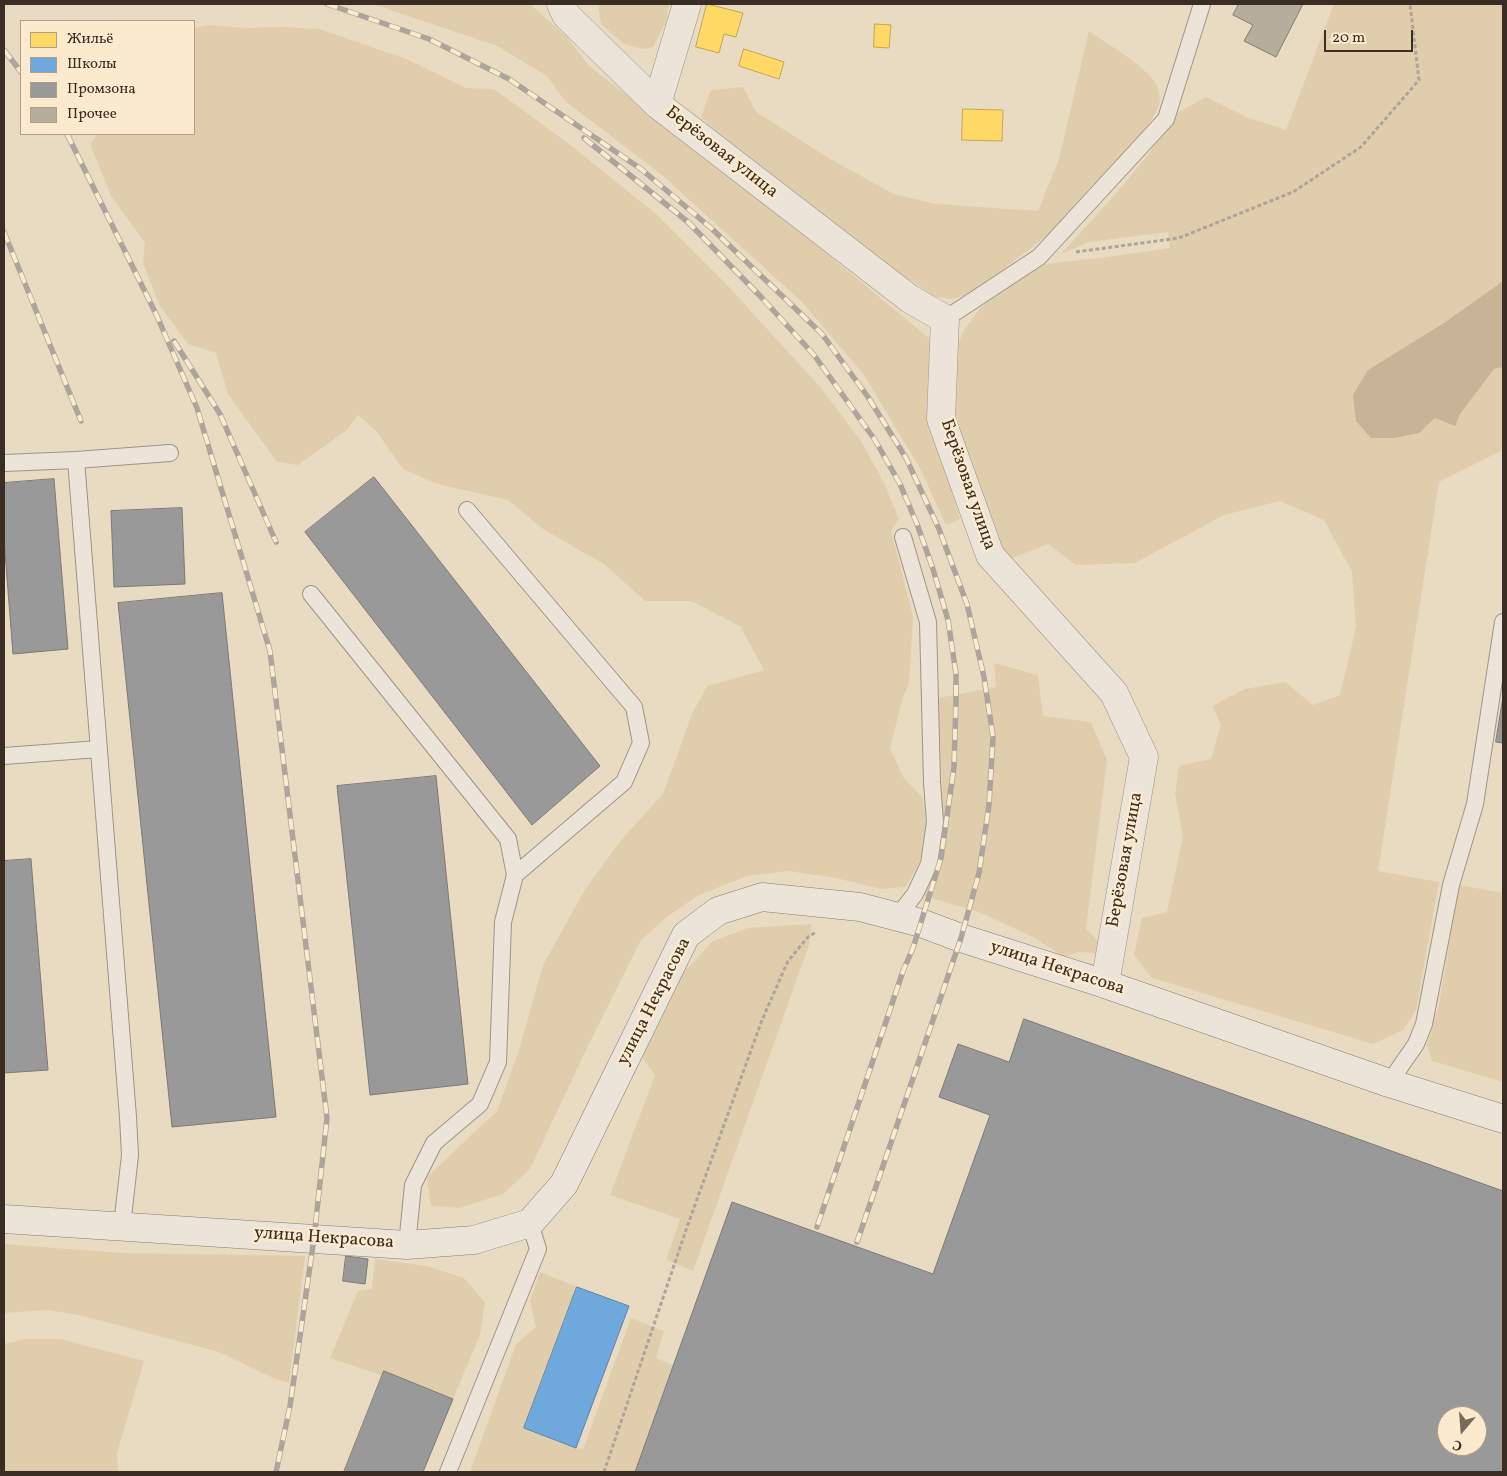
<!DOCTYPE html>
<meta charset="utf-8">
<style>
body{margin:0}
#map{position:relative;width:1507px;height:1476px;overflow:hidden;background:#e9dbc2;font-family:Vollkorn,serif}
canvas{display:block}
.frame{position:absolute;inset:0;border:5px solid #3a2d24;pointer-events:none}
.legend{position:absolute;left:20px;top:20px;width:175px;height:115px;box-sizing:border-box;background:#fbeacd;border:1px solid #ae9e89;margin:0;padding:6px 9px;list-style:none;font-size:15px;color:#3a2d24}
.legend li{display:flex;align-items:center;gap:10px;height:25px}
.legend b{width:25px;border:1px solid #ae9e89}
.north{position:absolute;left:1437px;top:1406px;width:50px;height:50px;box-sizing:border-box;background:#fbeacd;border:1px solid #ae9e89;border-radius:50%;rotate:198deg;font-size:14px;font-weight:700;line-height:20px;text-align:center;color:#3a2d24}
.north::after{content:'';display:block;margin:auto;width:18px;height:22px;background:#776a5b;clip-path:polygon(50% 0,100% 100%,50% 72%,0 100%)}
.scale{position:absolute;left:1324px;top:30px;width:89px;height:22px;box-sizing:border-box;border:2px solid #3a2d24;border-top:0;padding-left:6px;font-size:15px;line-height:18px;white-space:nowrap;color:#3a2d24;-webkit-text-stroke:4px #fbeacd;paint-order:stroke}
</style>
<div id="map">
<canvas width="1507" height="1476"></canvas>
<div class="frame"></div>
<ul class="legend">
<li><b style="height:14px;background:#ffd966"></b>Жильё</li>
<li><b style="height:14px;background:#6fa8dc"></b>Школы</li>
<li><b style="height:14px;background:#999"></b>Промзона</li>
<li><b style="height:14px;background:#b7ad9c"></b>Прочее</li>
</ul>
<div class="north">С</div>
<div class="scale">20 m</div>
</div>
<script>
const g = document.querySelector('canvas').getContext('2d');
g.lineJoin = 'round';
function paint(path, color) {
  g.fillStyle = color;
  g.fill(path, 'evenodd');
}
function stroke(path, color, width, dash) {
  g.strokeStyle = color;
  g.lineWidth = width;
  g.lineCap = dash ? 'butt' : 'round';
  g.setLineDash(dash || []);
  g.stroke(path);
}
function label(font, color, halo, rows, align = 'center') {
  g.font = font + ' Vollkorn,serif';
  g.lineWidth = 5;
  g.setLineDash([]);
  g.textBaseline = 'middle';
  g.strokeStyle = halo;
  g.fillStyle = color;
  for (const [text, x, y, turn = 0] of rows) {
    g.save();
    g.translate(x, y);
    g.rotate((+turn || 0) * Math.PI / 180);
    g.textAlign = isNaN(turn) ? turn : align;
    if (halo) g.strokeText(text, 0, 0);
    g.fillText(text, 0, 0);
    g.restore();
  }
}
const green = new Path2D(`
 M373 4H530L568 38 588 65 752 192 929 338 935 433 960 519 946 525 921 470 864 375 801 301 662 175 565 101 547 76 497 46Z
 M598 4H669L666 22 653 47 643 49 624 44 601 24Z
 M1334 4H1503V281L1444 323 1371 438H1395L1419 433 1435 418 1455 425 1460 414 1494 369 1503 367V450L1439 482 1378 871 1439 882 1416 1010 1403 1030 1373 1044 1152 978 1134 955 1142 918 1167 912 1183 837 1175 794 1179 766 1211 759 1221 725 1212 706 1245 689 1285 682 1313 705 1340 695 1356 627 1352 572 1324 520 1280 501 1224 515 1135 563 1076 565 1048 544 1010 559 1000 545 960 450 950 397 952 357 964 330 981 307 1008 286 1045 264 1107 257 1170 248 1168 232 1089 242 1061 254 1114 196 1147 156 1177 113 1206 97 1249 118 1286 130Z
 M211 25 246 28 283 27 319 29 404 58 466 88 494 89 569 144 656 214 729 287 821 388 861 441 884 483 899 519 891 531 913 616 909 684 903 697 890 748 903 777 923 798 926 823 920 863 905 887 881 889 836 878 788 871 747 876 697 896 667 917 641 940 586 1050 530 1169 503 1194 459 1208 431 1206 427 1177 497 1111 519 1050 543 965 586 888 622 839 663 794 692 714 707 686 764 670 740 626 691 601H645L605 565 543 529 508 500 437 484 403 469 376 431 358 415 347 430 298 465 277 462 228 394 216 353 188 344 160 306 143 264 145 243 111 196 90 144 97 134H194V28Z
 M1089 31C1106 43 1147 67 1156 84 1157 87 1160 95 1160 99 1159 120 1112 170 1094 183L1049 234 971 294 951 299 932 296 911 280 896 277 737 152 701 117 711 90 743 87 756 112 832 160 894 194 936 204 1038 211 1059 159Z
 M994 663 1038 675 1043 716 1091 722 1107 760 1086 929 1098 941 1097 953 1078 952 1064 957 1033 937 979 912 923 896 931 872 942 793 938 698 996 687Z
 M1459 885 1503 893V1082L1432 1061 1427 1045 1439 1005Z
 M811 924 810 942 693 1271 666 1260 680 1219 610 1195 655 1075 642 1057 684 972 713 941 748 928Z
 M4 1244 121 1253 305 1256 289 1383 273 1378 219 1352 79 1315 48 1310 4 1313Z
 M375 1259 427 1266 464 1278 485 1302 480 1335 453 1399 385 1372 383 1376 330 1358 358 1291 372 1289Z
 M540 1272 577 1287 524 1428 576 1448 583 1449 631 1318 664 1331 656 1358 673 1365 635 1472H470L516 1344 536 1327 530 1301Z
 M25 1339H61L144 1361 117 1453 118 1472H4V1344Z`);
const water = new Path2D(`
 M1503 281V367L1494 369 1460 414 1455 426 1435 418 1419 433 1395 438H1371L1356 421 1353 395 1368 370 1444 323Z`);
const homes = new Path2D(`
 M707 4 743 13 736 37 724 34 719 53 696 47Z
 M875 24 891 25 889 48 874 47Z
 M744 49 784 62 779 79 739 66Z
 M963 109 1003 110 1002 141 962 140Z`);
const schools = new Path2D(`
 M577 1287 629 1306 576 1448 524 1428Z`);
const industry = new Path2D(`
 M374 477 600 766 532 825 305 532Z
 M54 479 68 649 13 654 4 540V483Z
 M182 508 185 584 114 587 111 511Z
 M222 593 276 1117 172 1127 118 603Z
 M1503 697V743L1496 742Z
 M436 776 468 1084 370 1095 337 786Z
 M31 859 48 1070 4 1073V861Z
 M1024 1019 1503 1191V1472H635L732 1202 933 1274 990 1115 939 1097 958 1044 1009 1062ZM1447 1416H1477V1446H1447Z
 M346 1256 368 1259 365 1284 343 1281Z
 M384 1371 453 1399 423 1472H344Z`);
const building = new Path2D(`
 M1239 4H1303L1276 57 1244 41 1253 25 1233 15Z`);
const path = new Path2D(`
 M1076 252 1179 238 1293 192 1361 147 1419 80 1410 4
 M604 1472 687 1227 762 1020 788 961 808 937 816 932`);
const lane = new Path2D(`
 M945 319 1039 257 1166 119 1202 4
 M76 460 170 453
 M4 463 76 460 128 1117 130 1155 122 1226
 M311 594 508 839 515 875
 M4 756 99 749
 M897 917 915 894 929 864 935 822 932 782 928 622 903 537
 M1389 1083 1416 1044 1424 1024 1451 885 1475 804 1503 622
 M407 1245 413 1185 434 1143 480 1104 498 1062 503 922 515 875 624 782 641 743 634 707 467 510
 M448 1472 538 1249 530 1223`);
const street = new Path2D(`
 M561 4 566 15 657 104 910 299 945 319 941 419 990 555 1114 693 1144 757 1105 984
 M657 104 687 4`);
const secondary = new Path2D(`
 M4 1219 407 1245 474 1240 530 1223 564 1184 686 935 718 911 762 897 860 907 921 923 961 938 1105 984 1389 1083 1503 1119`);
const rail = new Path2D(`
 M327 4 429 39 509 79 641 169 711 228 822 334 868 397 906 458 939 529 967 604 984 677 993 737 989 805 979 873 961 938 857 1242
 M4 50 21 72
 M67 134 156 314 197 408 270 651 327 1118 314 1238 290 1406 276 1472
 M584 138 688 222 762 298 814 355 875 440 900 484 917 524 933 569 948 620 956 674V700L954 767 941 858 913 948 903 971 817 1227
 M4 232 81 421
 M174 341 220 414 276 542`);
const streetNames = [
 ["Берёзовая улица",721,153,38],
 ["Берёзовая улица",967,485,71],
 ["Берёзовая улица",1126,860,-80],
 ["улица Некрасова",1057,969,18],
 ["улица Некрасова",655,1002,-63],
 ["улица Некрасова",324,1239,4]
];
paint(green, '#e0cdac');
paint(water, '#c7b395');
paint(homes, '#ffd966');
stroke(homes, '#c4a552', 1);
paint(schools, '#6fa8dc');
stroke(schools, '#5f83a5', 1);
paint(industry, '#999');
stroke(industry, '#7c7976', 1);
paint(building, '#b7ad9c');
stroke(building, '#857c6f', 1);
stroke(lane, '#9d9485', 18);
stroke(street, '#9d9485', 29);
stroke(secondary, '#857c6f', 29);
stroke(path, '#ada59c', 3, [4, 2.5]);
stroke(lane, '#ece4d8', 16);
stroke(street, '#ece4d8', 28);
stroke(secondary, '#ece4d8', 28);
stroke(rail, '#ada59c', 5.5);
stroke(rail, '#fbeacd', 4, [11]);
label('18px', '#3a2d24', '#fbeacd', streetNames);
</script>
